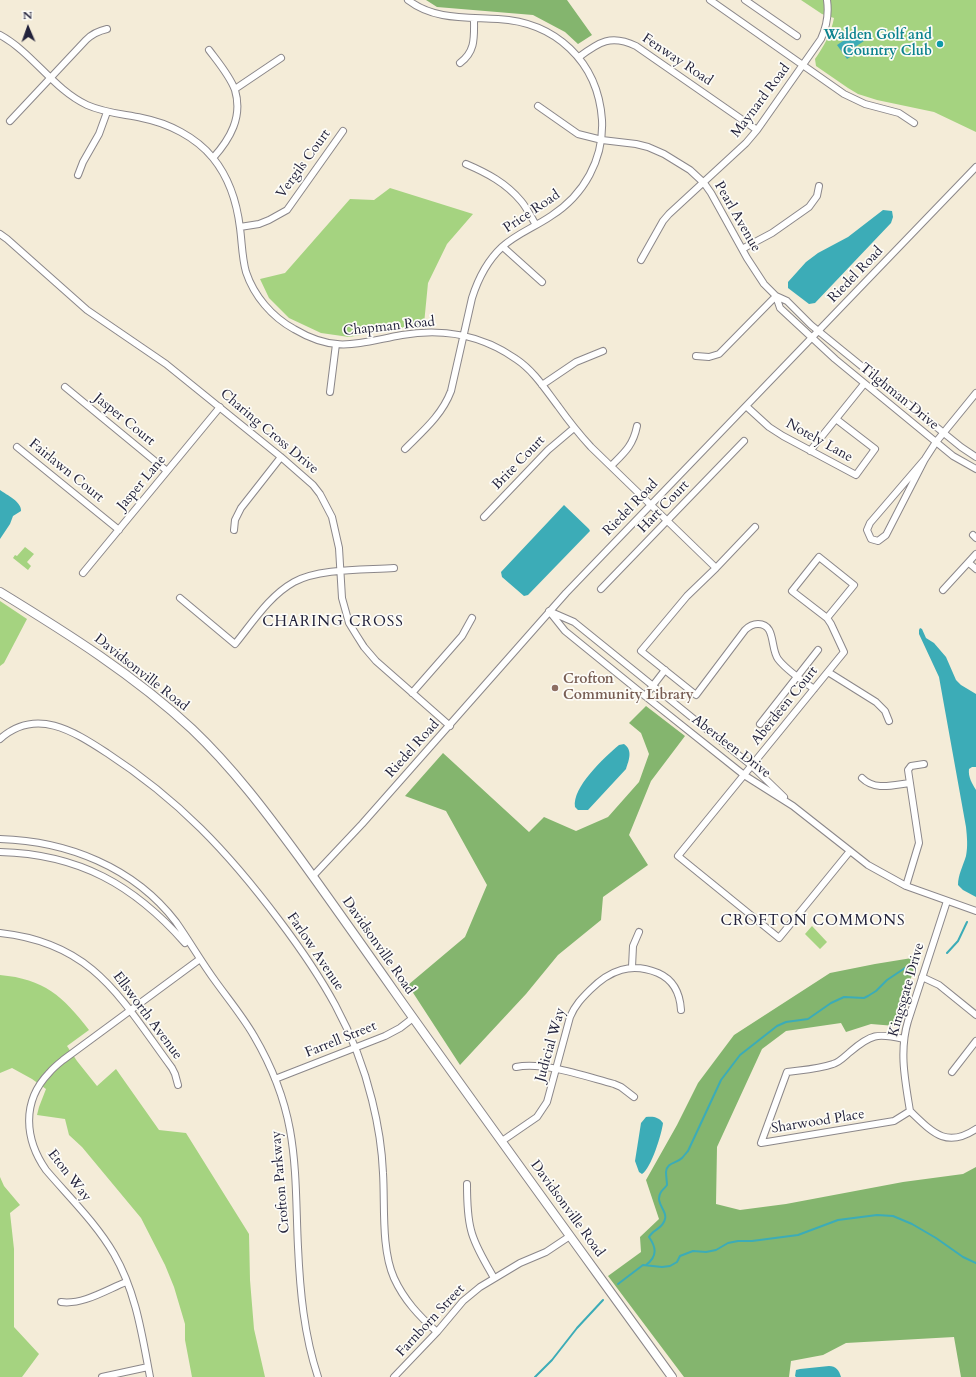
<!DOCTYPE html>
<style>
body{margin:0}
#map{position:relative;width:976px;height:1377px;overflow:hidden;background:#f4ecd8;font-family:Cardo,serif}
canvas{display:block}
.north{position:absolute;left:8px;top:8px;width:40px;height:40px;-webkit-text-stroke:3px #fdfcf7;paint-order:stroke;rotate:358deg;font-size:11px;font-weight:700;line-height:16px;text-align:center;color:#22223b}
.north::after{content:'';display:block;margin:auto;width:14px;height:18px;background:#22223b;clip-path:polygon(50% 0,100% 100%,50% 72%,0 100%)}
</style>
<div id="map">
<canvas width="976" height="1377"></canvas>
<div class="north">N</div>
</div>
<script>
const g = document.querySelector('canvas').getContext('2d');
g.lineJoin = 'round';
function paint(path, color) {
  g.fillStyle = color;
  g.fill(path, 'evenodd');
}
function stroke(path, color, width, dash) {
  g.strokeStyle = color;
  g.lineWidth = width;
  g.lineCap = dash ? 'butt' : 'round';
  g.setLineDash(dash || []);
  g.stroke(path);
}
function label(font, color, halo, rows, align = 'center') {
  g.font = font + ' Cardo,serif';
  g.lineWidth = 3.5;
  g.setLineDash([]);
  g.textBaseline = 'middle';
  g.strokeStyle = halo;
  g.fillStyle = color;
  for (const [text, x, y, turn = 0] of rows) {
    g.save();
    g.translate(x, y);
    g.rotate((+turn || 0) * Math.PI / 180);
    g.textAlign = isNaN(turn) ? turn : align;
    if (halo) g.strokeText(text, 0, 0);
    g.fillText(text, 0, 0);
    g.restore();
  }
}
const green = new Path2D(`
 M801 0H976V132L934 112 877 100 858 94 848 88 816 66 815 59C824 46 831 34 834 18L822 14Z
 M390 188 473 214 447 244 428 283 424 324 349 337 321 333 289 318 269 298 260 279 285 273 350 199 374 200Z
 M25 547 34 554 27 562 31 566 28 570 13 558 15 555 17 556Z
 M0 601 27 619 4 663 0 666Z
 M812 926 827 942 820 949 805 934Z
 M0 975C44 979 63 996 89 1030L67 1046 77 1061 97 1086 116 1069 159 1130 186 1133 249 1234 250 1280 254 1329 265 1377H192L185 1340V1324L174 1287 165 1265 141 1218 82 1147 69 1135 65 1119 37 1115 39 1107 46 1089 32 1079 12 1068 0 1073Z
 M0 1177 4 1186 20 1205 10 1213 14 1249V1327L39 1354 22 1377H0Z`);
const forest = new Path2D(`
 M426 0H567L592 35 578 44 565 32 533 15 437 7Z
 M646 706 685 736 651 781 629 835 648 865 603 897 601 920 558 955 526 994 460 1065 408 985 465 937 487 885 446 811 405 796 443 753 529 832 544 817 576 831 608 817 639 782 649 754 641 733 629 723Z
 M918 957 895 1026 871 1024 846 1032 841 1023 786 1031 762 1049 717 1147 716 1204 740 1210 786 1204 903 1182 963 1174 976 1167V1377H961L954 1337 846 1343 823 1355 791 1361 789 1377H684L608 1276 641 1252 640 1237 659 1219 646 1180 677 1125 698 1083 734 1035 830 973 875 964Z`);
const water = new Path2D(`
 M858 31 864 41 852 49 855 54 847 59 837 45Z
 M883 210 892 211 893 217 891 223 815 303 809 304 788 288V282L806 262 818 253 848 237Z
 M0 490C7 495 22 502 21 511L13 516 10 524 0 539Z
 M564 505 589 529 590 531 528 595 524 596 502 577 501 572Z
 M920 628 922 629 926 638 934 643 946 657 956 680 961 685 976 694V767H972L969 769C968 777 972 783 976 790V897L963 890 958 885C958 875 963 866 966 856 968 846 967 837 966 827L939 677 919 634V630Z
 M624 744C633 750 629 760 626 769L588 810H578L575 807C572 787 604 758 619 745Z
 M646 1117C653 1116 659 1117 663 1123 662 1133 651 1169 642 1174L639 1172 635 1161 641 1123Z
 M829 1366C836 1366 839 1370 841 1377H796L795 1376 796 1370 800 1369Z`);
const stream = new Path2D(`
 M947 953 958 941 967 922
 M646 1265C658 1256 656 1247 649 1237 653 1229 663 1229 665 1219 668 1211 654 1203 661 1192 662 1190 665 1188 667 1185 667 1181 666 1177 666 1172 667 1162 676 1164 682 1158 684 1156 686 1153 688 1151L721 1080 740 1055 777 1026 786 1022 808 1019 831 1003 844 997 864 998 868 996 876 991 887 980 905 968
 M618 1284 643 1265 662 1267 670 1266 677 1262 680 1256 693 1251 706 1252 716 1250 728 1243 738 1241H752L798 1235 838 1220 877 1215 893 1216 912 1224 936 1238 963 1257 976 1263
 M535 1377 552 1360 577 1328 603 1300`);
const minor = new Path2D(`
 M710 0 844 94 865 104 899 113 914 123
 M745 0 797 36
 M0 35C33 53 53 89 87 105 105 113 123 114 142 118 168 123 196 137 213 158 230 179 237 203 240 228 242 243 242 258 246 272 254 296 272 317 294 329 336 354 358 343 402 335 442 328 482 335 516 359 534 371 545 389 558 406 568 420 579 434 591 447L716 568 687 596 641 651 696 695 745 630C749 626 753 624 758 624 776 624 770 648 778 659 787 671 802 680 814 689
 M209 50C218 62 230 76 235 90 243 117 230 139 213 158
 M579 57C599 42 611 34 636 46L757 130
 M460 63C476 51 474 37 474 18
 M235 89 281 58
 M538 106 578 134 602 140 636 144 648 147 664 154 690 170 704 183 711 193 747 258 764 284 776 296 787 301 811 325 961 447 976 457
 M10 121 86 40C92 34 98 31 107 29
 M466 164C487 173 506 183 521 201 527 208 531 217 536 225
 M78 175 83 162 99 134 107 112
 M240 227 259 224 269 220 287 210 343 131
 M0 234 7 239 87 310 166 364 281 457 313 485 320 494 332 517 339 548 342 598 349 623 357 636 364 647 376 661 450 726
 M503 247 542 282
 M742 249 772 233 809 207 817 196 819 186
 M641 260 663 221 669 214 746 143 757 130 821 39C827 26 829 14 827 0
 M776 296 780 308 835 359 953 456 976 469
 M696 356 709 357 719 354 776 296
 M542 385 576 362 603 351
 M65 387 167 471
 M330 392 336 344
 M746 406 769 427 783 436 856 475 875 449 836 419
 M17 447 119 530
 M405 449C423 431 442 415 451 391L472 298C478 279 487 261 502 247 516 234 535 227 551 216 584 195 604 159 602 120 598 61 555 22 498 19 466 17 434 20 408 0
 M810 451 864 384
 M925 459 886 535 878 541 871 539 867 530 870 523 925 459 936 442 976 393
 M611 466C624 453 633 446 637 426
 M484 517 548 450 574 428
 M234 530 235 520 241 508 281 457
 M973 535 976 538
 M969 563 976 569
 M716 568 755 527
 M83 573 220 407
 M601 589 744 441
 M943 590 976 554
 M180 598 235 644C253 622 269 596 294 582 319 568 366 570 394 568
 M549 611 565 631 645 696 744 775 793 806 868 865 906 886 976 911
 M551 612 574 622 752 766 784 797
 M827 618 854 585 819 557 792 591 827 618 831 624 844 652 678 856 779 938 850 851
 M828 672 876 702 885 711 889 721
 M412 693 462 636 472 618
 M645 696 665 670
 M760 724 818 650
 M0 739C36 707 73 731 107 753 179 800 228 852 279 920 322 977 355 1030 372 1100 378 1124 382 1148 383 1173 385 1204 381 1249 394 1278 404 1300 419 1316 437 1332
 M862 778C875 791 893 785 910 783
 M0 839C67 841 134 867 176 922 190 942 202 963 216 982 229 1000 243 1017 254 1036 271 1065 284 1097 290 1130 297 1169 296 1208 298 1247 300 1291 304 1335 318 1377
 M0 852C79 854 134 885 185 943
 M313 876 362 824 566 593 976 167
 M906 886 919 843 908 770 911 766 924 764
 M0 933C94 943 121 999 172 1068L175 1074 178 1085
 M632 967 633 946 639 932
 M922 977 939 985 976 1015
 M904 1039C877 1033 871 1034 850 1052 845 1056 840 1062 833 1064 819 1069 802 1070 787 1072L761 1143 894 1121 910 1111
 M516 1067C543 1061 587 1077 614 1084L621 1087 634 1097
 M952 1072 976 1041
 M275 1079 385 1036 400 1028 413 1018
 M910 1111C905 1080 899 1051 908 1021L947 901
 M910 1111C932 1132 946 1149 976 1129
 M502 1141 537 1117 547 1102 570 1017C575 1005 582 998 590 990 610 970 631 962 658 973 674 980 680 993 681 1010
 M467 1184C467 1199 467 1215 471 1230 475 1247 486 1263 494 1278
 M61 1302C83 1305 106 1290 126 1282
 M102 1377 148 1367
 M150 1377C142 1335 136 1292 114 1254 96 1223 69 1197 46 1170 25 1140 21 1102 49 1073 53 1068 58 1064 63 1060L200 959
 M394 1377 437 1332 463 1301 480 1287 520 1263 546 1252 570 1236`);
const major = new Path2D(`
 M0 592C67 633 134 675 192 729 233 768 266 812 299 857 333 904 366 951 399 998 489 1125 581 1251 672 1377`);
const markers = [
 [940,44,4,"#0f9aa8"],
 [555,688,4,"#8d6e63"]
];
const cultureNames = [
 ["Walden Golf and",932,36],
 ["Country Club",932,52]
];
const streetNames = [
 ["Fenway Road",677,60,34],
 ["Maynard Road",761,101,-53],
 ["Vergils Court",304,164,-54],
 ["Price Road",532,212,-34],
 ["Pearl Avenue",737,217,60],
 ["Riedel Road",856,275,-46],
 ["Chapman Road",389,327,-6],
 ["Tilghman Drive",899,397,39],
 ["Jasper Court",124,420,39],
 ["Charing Cross Drive",269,432,40],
 ["Notely Lane",819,441,29],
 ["Brite Court",519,463,-46],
 ["Fairlawn Court",66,471,39],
 ["Jasper Lane",142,483,-50],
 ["Hart Court",664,507,-46],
 ["Riedel Road",631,508,-46],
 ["Davidsonville Road",141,673,38],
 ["Aberdeen Court",785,706,-51],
 ["Aberdeen Drive",731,747,37],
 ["Riedel Road",413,749,-48],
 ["Davidsonville Road",378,946,55],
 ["Farlow Avenue",315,952,56],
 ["Kingsgate Drive",907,990,-74],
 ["Ellsworth Avenue",147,1016,53],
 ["Farrell Street",341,1040,-22],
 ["Judicial Way",551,1045,-74],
 ["Sharwood Place",818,1122,-9],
 ["Eton Way",69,1176,52],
 ["Crofton Parkway",281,1182,-95],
 ["Davidsonville Road",567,1209,54],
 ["Farnborn Street",431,1321,-47]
];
const educationNames = [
 ["Crofton",563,680],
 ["Community Library",563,696]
];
const neighbourhoodNames = [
 ["CHARING CROSS",333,623],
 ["CROFTON COMMONS",813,922]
];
paint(green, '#a5d380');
paint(forest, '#84b56e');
paint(water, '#3cacb7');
stroke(stream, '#3cacb7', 2);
stroke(minor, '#8b878a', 8);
stroke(major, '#8b878a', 10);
stroke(minor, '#fff', 6);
stroke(major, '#fff', 8);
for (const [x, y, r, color] of markers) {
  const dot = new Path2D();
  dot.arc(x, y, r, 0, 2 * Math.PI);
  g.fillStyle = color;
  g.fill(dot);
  stroke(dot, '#fdfcf7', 1.5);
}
label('bold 14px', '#0d838f', '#fdfcf7', cultureNames, 'right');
label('14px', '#22223b', '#fdfcf7', streetNames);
label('bold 14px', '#785e54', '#fdfcf7', educationNames, 'left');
g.letterSpacing = '1px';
label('15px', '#22223b', '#fdfcf7', neighbourhoodNames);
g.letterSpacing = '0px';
</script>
